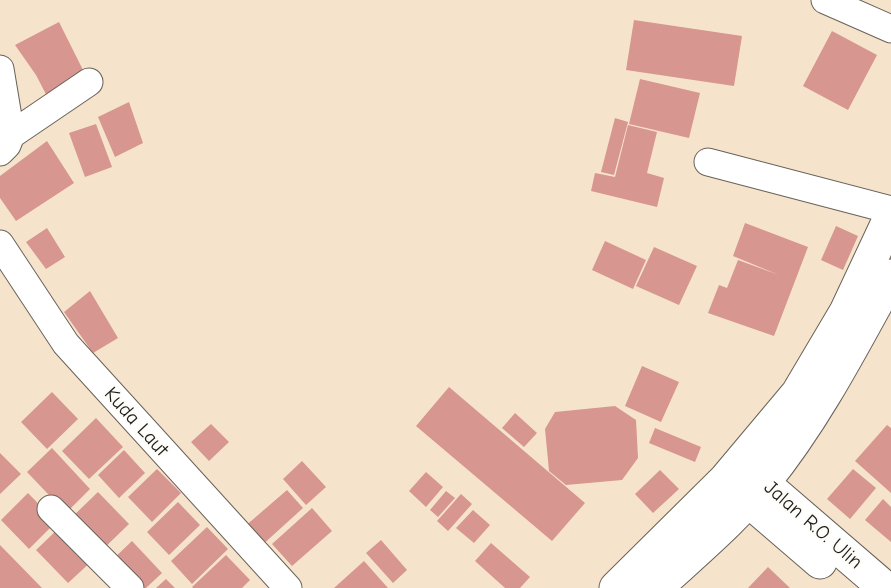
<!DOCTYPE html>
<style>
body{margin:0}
canvas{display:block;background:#f6e3cb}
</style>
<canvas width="891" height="588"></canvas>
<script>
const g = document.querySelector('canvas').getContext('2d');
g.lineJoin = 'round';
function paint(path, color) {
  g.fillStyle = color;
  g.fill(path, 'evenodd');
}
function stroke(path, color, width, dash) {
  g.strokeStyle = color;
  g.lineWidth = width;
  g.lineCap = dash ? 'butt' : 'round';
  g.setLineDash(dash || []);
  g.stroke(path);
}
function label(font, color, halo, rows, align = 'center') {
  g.font = font + ' "Comic Neue",sans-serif';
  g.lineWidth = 4.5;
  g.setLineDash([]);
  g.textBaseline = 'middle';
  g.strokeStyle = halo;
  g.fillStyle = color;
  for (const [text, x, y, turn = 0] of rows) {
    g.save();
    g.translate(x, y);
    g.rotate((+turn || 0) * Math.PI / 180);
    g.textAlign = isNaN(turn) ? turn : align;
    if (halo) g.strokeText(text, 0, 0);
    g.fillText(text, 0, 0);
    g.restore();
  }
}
const building = new Path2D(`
 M634 20 742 36 734 86 626 70Z
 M59 22 89 82 50 102 36 75 15 45Z
 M832 31 877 55 848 110 803 86Z
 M640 79 700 93 689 138 629 124Z
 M129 102 143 143 115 157 98 117Z
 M615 118 628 122 614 175 601 172Z
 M96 124 112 167 85 177 69 133Z
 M628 125 657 132 647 173 664 178 657 207 591 191 595 173 615 177Z
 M47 141 74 183 16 221 0 198V176Z
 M745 223 808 247 774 336 708 313 719 285 727 288 738 260 779 275 733 256Z
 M836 226 858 236 843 270 821 260Z
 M47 228 65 257 46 269 26 242Z
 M605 241 646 260 633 289 592 270Z
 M654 247 697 266 679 305 636 286Z
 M90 291 118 338 93 353 64 312Z
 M642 366 679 382 661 422 625 406Z
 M449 387 585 503 552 541 416 426Z
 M52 392 78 419 47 449 21 422Z
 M615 406 636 420 638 458 622 480 566 485 549 471 545 429 555 412Z
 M515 413 537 433 524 447 502 428Z
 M96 418 123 447 89 479 62 451Z
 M211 424 229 442 209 461 191 442Z
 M887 425 891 428V493L855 461Z
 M655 428 701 447 695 462 649 443Z
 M52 448 90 489 66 513 27 472Z
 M124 450 145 473 119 498 98 475Z
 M0 453 21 474 0 494Z
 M302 461 326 487 306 505 283 479Z
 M157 469 181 493 152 522 128 497Z
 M853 469 876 488 850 519 827 499Z
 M660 470 679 489 653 513 635 494Z
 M426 472 443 487 426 507 409 491Z
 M287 490 303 508 260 547 243 528Z
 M446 491 455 498 438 517 430 510Z
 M98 492 129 524 100 552 69 520Z
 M28 493 56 522 29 549 1 520Z
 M461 494 472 504 448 531 437 521Z
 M883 499 891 507V542L865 520Z
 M178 502 200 525 169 555 147 532Z
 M312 508 332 531 292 566 272 544Z
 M473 510 490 525 474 543 456 528Z
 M62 525 94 559 68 583 36 550Z
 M207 527 228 549 192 584 171 561Z
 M381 540 407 570 393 583 366 553Z
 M132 541 162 573 146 588H136L110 562Z
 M491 543 530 577 520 588H505L475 561Z
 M0 545 42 588H0Z
 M226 555 250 580 242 588H193L192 587Z
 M364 561 388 588H334Z
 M768 567 790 588H748Z
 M166 579 175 588H156Z`);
const minor = new Path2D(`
 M825 0 891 29
 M0 69 11 135 7 145 0 152
 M11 135 89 82
 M708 162 891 210
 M0 244 66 344 288 588
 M51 509 130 588`);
const major = new Path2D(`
 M741 464 885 588
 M727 482 820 562`);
const highway = new Path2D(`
 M616 588 725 480 798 393 846 312 891 216
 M656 588C691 555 734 520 764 482 815 419 852 347 891 276`);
const streetNames = [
 ["Kuda Laut",136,422,48],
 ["Jalan R.O. Ulin",813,525,41]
];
paint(building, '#d7968f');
stroke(minor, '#686259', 29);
stroke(major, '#686259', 35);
stroke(highway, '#686259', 35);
stroke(minor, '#fff', 27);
stroke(major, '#fff', 33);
stroke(highway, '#fff', 33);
label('20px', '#1c1c1c', '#fdfcf7', streetNames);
</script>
